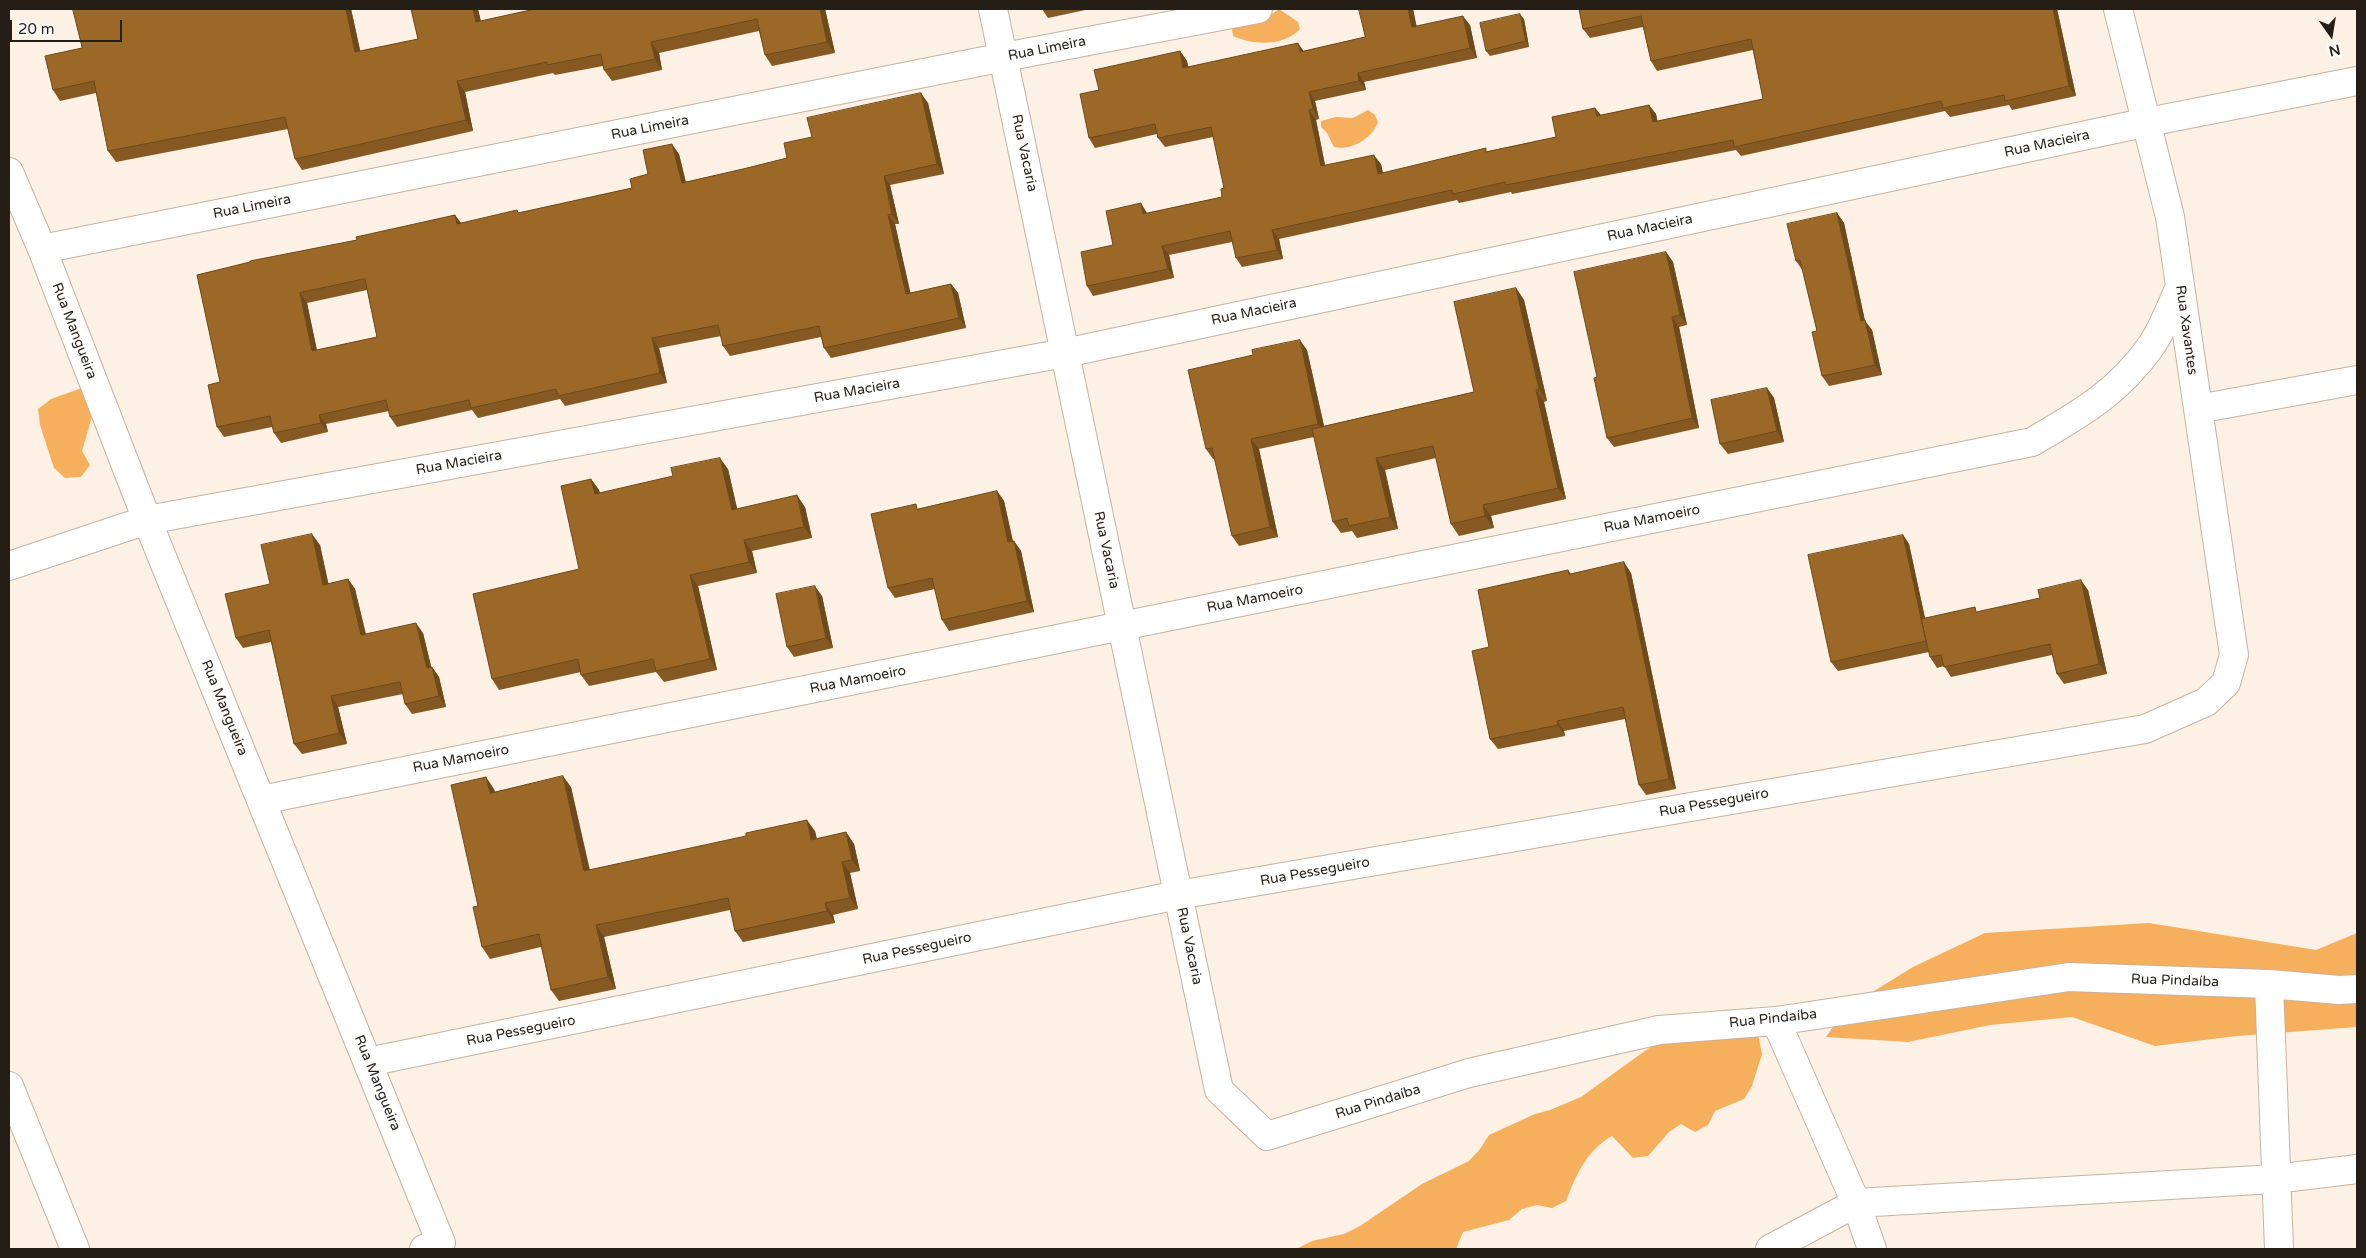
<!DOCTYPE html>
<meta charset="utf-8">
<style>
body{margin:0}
#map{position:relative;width:2366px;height:1258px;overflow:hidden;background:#fcf1e4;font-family:"Varela Round",sans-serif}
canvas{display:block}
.frame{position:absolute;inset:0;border:10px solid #251e17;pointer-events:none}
.north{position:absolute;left:2306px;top:10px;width:50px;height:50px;-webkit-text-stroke:4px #fff;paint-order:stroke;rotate:167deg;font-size:14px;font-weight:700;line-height:20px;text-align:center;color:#251e17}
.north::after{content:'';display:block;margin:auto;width:18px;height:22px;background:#251e17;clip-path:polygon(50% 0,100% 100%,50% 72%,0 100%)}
.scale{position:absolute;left:10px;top:20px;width:112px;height:22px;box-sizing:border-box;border:2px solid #251e17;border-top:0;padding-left:6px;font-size:15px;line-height:18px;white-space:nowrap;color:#251e17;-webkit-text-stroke:4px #fff;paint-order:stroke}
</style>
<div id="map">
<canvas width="2366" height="1258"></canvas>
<div class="frame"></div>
<div class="north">N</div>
<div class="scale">20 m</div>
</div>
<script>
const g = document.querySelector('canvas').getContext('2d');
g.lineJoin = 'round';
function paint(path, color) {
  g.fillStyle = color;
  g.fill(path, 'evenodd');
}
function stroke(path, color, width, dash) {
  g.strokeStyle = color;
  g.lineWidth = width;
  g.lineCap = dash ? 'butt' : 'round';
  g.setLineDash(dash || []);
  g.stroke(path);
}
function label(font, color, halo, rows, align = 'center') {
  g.font = font + ' "Varela Round",sans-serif';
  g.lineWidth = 4.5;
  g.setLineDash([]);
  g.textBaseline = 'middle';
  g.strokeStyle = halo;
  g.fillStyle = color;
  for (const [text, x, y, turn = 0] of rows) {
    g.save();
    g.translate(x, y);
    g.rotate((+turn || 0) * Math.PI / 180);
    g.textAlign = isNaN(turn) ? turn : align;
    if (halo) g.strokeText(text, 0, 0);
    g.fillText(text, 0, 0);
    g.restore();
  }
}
const forest = new Path2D(`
 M1279 9 1298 22 1300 29C1283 47 1253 45 1233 36L1232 29 1244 18 1265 19Z
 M1368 110 1375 115 1378 122C1372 139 1351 151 1334 147L1327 133 1321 127V121L1336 117 1353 118Z
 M82 388 92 401 91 420 82 451 90 465 81 477 65 478 54 468 40 425 38 409 51 399Z
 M2149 923 2316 950 2357 933V1027L2237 1036 2155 1046 2072 1017 1990 1025 1908 1042 1826 1037 1845 1009 1913 967 1985 933Z
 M1694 1028 1757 1030 1762 1054 1752 1086 1744 1099 1715 1111 1708 1125 1695 1132 1681 1124 1669 1132 1648 1156 1633 1158 1612 1136C1587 1150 1576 1175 1566 1201L1552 1208 1537 1205 1522 1209 1509 1220 1463 1232 1456 1249H1296L1312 1241 1344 1234 1360 1226 1422 1184 1469 1161 1480 1149 1489 1135 1535 1114 1550 1110 1581 1097 1649 1048Z`);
const street = new Path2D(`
 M993 9 1219 1090 1267 1136 1469 1073 1659 1030 1776 1021 2069 977 2269 984 2339 990 2357 989
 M9 172 42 249 147 520 441 1243 424 1249
 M42 249 1004 57 1258 9
 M2198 409 2357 380
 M9 566 147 520 1065 353 2148 122 2357 81
 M261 800 2032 442C2080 414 2118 393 2151 346 2163 329 2171 306 2180 287
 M2269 984 2279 1249
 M1776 1021 1856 1203 1872 1249
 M368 1062 1178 895 2145 729 2206 702 2226 683 2234 655 2170 217 2118 9
 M9 1086 75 1249
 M1770 1249 1856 1203 2275 1179 2357 1169`);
const wall = new Path2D(`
 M73 9H351L360 51 418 39 411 9H478L481 21 535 9H825L835 53 772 66 765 55 759 31 659 53 662 70 612 81 604 70 603 66 555 75 553 73 465 92 473 131 302 170 295 159 288 129 116 162 108 151 96 93 60 101 53 90 82 48Z
 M1042 9H1090L1048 18Z
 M1413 9 1416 26 1470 25 1477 58 1364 82 1366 90 1315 101 1319 119 1316 120 1325 165 1381 164 1383 173 1556 137 1595 108 1601 115 1649 105 1656 114 1657 121 1763 99 1753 50 1657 71 1651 61 1643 27 1590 38 1583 29 1579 9H2057L2076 96 2012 110 2009 105 1950 117 1945 111 1741 156 1736 150 1512 194 1511 192 1459 203 1457 200 1279 239 1283 259 1242 267 1236 258 1232 242 1169 255 1174 278 1093 296 1087 286 1113 245 1147 213 1222 197 1224 188 1213 137 1165 147 1158 138 1157 134 1095 148 1089 138 1099 90 1180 51 1187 61 1188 67 1304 51 1365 37Z
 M1524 19 1529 47 1490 56 1486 51Z
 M928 103 944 174 890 185 899 224H895L910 293 951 284 958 293 966 328 831 358 824 348 821 337 730 356 723 346 721 336 659 348 667 383 565 406 560 399 478 418 472 410 397 427 390 417 389 411 326 424 328 432 281 443 274 433 272 427 224 437 217 427 220 382 197 275 357 240 455 215 460 223 519 213 632 188 648 174 679 154 686 182 743 169 787 158 812 137ZM367 290 377 337 317 350 307 303Z
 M1837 213 1844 223 1865 321 1872 330 1882 375 1829 386 1822 376 1817 331 1803 271 1796 261Z
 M1666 252 1673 262 1687 325 1679 327 1699 428 1614 447 1607 438 1597 377Z
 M1516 288 1524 300 1547 401 1544 402 1566 499 1491 516 1494 528 1459 536 1451 524 1436 458 1385 470 1398 529 1357 538 1352 531 1341 533 1333 522 1314 437 1259 449 1278 537 1239 546 1232 536 1215 459H1213L1206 449 1307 350 1324 426 1474 392Z
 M1767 388 1774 398 1784 442 1728 454 1720 444Z
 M728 469 737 509 805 507 812 538 752 551 757 573 698 586 717 670 664 682 656 672 589 686 581 675V672L499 690 492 679 579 569 591 479 599 490 600 493Z
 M997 491 1004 501 1013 541H1014L1021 551 1034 612 949 631 942 620 935 589 895 598 888 588 919 509Z
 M1903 535 1909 544 1925 618 1978 612 2088 590 2107 674 2064 684 2057 674 2052 655 1951 677 1944 666 1937 668 1930 657 1929 652 1838 671 1831 662Z
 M320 545 328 584 348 579 355 589 366 634 423 633 431 667H432L439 677 446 707 412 714 405 704 403 694 338 707 347 744 302 754 294 744 271 642 243 648 236 638 270 584Z
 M1568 570 1571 574 1631 573 1676 789 1646 795 1639 785 1625 719 1564 731 1565 736 1498 749 1490 739 1489 647Z
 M822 596 833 648 794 657 787 647Z
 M571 787 590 870 815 831 817 839 846 832 854 844 860 871 850 873 858 909 833 915 835 923 743 942 735 931 730 910 604 937 616 989 559 1001 551 990 541 947 490 959 482 947 478 906 494 789 495 792Z`);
const shadedWall = new Path2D(`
 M346 9H351L363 63 355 52Z
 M473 9H478L483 33 476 22Z
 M820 9H825L835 53 827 42Z
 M1408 9H1413L1419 37 1412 27Z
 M2053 9H2057L2076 96 2069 86Z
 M1520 14 1524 19 1529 47 1526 41Z
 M1463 16 1470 25 1477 58 1470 48Z
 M651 42 659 53 662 70 655 59Z
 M1298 43 1305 53 1300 52Z
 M1180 51 1187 61 1190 77 1183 68Z
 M1358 73 1364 82 1366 90 1359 81Z
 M457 81 465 92 473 131 466 120Z
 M1309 92 1315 101 1319 119 1313 109Z
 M921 93 928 103 944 174 937 164Z
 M1649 105 1656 114 1660 132 1653 122Z
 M1595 108 1602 117 1597 116Z
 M1309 110 1316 120 1327 175 1321 166Z
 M672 144 679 154 688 193 682 183Z
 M1374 155 1381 164 1385 184 1378 174Z
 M884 176 890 185 899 224 892 214Z
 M1141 203 1147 213 1143 214Z
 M1837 213 1844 223 1865 321 1872 330 1882 375 1875 365 1861 321Z
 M455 215 462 224H457Z
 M888 215 895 224 913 304 906 294Z
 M1272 230 1279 239 1283 259 1277 250Z
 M1162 246 1169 255 1174 278 1168 269Z
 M1666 252 1673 262 1687 325 1680 315Z
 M951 284 958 293 966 328 959 318Z
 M1516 288 1524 300 1547 401 1539 389Z
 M300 293 307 303 319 361 312 351Z
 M1672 317 1679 327 1699 428 1692 418Z
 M652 338 659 348 667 383 660 373Z
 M1300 340 1307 350 1326 435 1318 424Z
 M1767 388 1774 398 1784 442 1777 431Z
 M1536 390 1544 402 1566 499 1558 488Z
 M319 415 326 424 328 432 321 423Z
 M1251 439 1259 449 1278 537 1270 527Z
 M720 458 728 469 740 521 732 510Z
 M1376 458 1385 470 1398 529 1390 517Z
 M591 479 599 490 602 505 595 494Z
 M997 491 1004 501 1015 552 1008 542Z
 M797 495 805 507 812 538 804 527Z
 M1483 505 1491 516 1494 528 1485 516Z
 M312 534 320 545 331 595 323 585Z
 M1903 535 1909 544 1932 651 1926 641Z
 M744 540 752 551 757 573 749 562Z
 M1014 541 1021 551 1034 612 1027 601Z
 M1624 562 1631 573 1676 789 1669 779Z
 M690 575 698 586 717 670 710 659Z
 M348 579 355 589 368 645 361 635Z
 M2081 580 2088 590 2107 674 2099 664Z
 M815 586 822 596 833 648 826 638Z
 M416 623 423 633 434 678 427 668Z
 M432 667 439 677 446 707 439 696Z
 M331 696 338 707 347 744 339 733Z
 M1557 721 1564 731 1565 736 1558 725Z
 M563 776 571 787 592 883 584 871Z
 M486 777 494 789 498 804 490 793Z
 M807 820 815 831 819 851 811 840Z
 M846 832 854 844 860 871 852 860Z
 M842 862 850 873 858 909 850 898Z
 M825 903 833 915 835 923 827 911Z
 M596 925 604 937 616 989 608 977Z`);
const building = new Path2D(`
 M73 9H346L355 52 418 39 411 9H473L476 22 535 9H820L827 42 765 55 757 19 651 42 655 59 604 70 601 54 547 65V62L457 81 466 120 295 159 285 117 108 151 94 81 53 90 45 56 82 48Z
 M1359 9H1408L1412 27 1463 16 1470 48 1358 73 1359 81 1309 92 1313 109 1309 110 1321 166 1374 155 1378 174 1486 148V152L1556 137 1552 117 1595 108 1597 116 1649 105 1653 122 1763 99 1751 39 1651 61 1641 16 1583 29 1579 9H2053L2069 86 2005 101 2004 95 1943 108 1941 101 1734 147 1733 140 1506 185 1505 182 1453 194 1452 190 1272 230 1277 250 1236 258 1230 231 1162 246 1168 269 1087 286 1081 252 1113 245 1106 211 1141 203 1143 214 1222 197 1221 189 1224 188 1211 127 1158 138 1155 124 1089 138 1080 94 1099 90 1094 70 1180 51 1183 68 1298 43 1300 52 1365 37Z
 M1520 14 1526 41 1486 51 1480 23Z
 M921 93 937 164 884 176 892 214 888 215 906 294 951 284 959 318 824 348 819 326 723 346 718 325 652 338 660 373 558 396 556 389 471 408 469 400 390 417 386 400 319 415 321 423 274 433 270 416 217 427 208 385 220 382 197 275 250 262V261L357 240 356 237 455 215 457 224 517 210 518 213 632 188 630 179 648 174 643 150 672 144 682 183 743 169 787 158 784 143 812 137 807 118ZM365 279 377 337 312 351 300 293Z
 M1837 213 1861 321 1865 320 1875 365 1822 376 1812 332 1817 331 1800 260 1796 261 1787 224Z
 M1666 252 1680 315 1672 317 1692 418 1607 438 1594 378 1597 377 1574 272Z
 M1516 288 1539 389 1536 390 1558 488 1483 505 1485 516 1451 524 1433 446 1376 458 1390 517 1349 526 1347 518 1333 522 1312 429 1474 392 1454 302Z
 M1300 340 1318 424 1251 439 1270 527 1232 536 1212 448 1206 449 1188 370 1253 355 1252 350Z
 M1767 388 1777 431 1720 444 1711 400Z
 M720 458 732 510 797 495 804 527 744 540 749 562 690 575 710 659 656 671 653 659 581 675 578 659 492 679 473 594 579 569 561 486 591 479 595 494 673 476 671 468Z
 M997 491 1008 542 1014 541 1027 601 942 620 932 578 888 588 871 514 916 504 917 509Z
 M312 534 323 585 348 579 361 635 416 623 427 668 432 667 439 696 405 704 400 682 331 696 339 733 294 744 269 630 236 638 225 594 270 584 261 545Z
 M1903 535 1926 641 1831 662 1808 555Z
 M1624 562 1669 779 1639 785 1623 707 1557 721 1558 725 1490 739 1472 651 1489 647 1478 590 1568 570 1569 574Z
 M2081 580 2099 664 2057 674 2050 644 1944 667 1941 655 1930 657 1921 619 1975 607 1976 612 2040 598 2038 590Z
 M815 586 826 638 787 647 776 594Z
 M563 776 584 871 746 836V833L807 820 811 840 846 832 852 860 842 862 850 898 825 903 827 911 735 931 728 898 596 925 608 977 551 990 539 934 482 947 473 907 478 906 451 785 486 777 490 793Z`);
const streetNames = [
 ["Rua Limeira",1047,49,-11],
 ["Rua Limeira",650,128,-11],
 ["Rua Macieira",2047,144,-12],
 ["Rua Vacaria",1024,153,78],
 ["Rua Limeira",252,207,-11],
 ["Rua Macieira",1650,228,-12],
 ["Rua Macieira",1254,312,-12],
 ["Rua Xavantes",2186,330,82],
 ["Rua Mangueira",74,331,69],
 ["Rua Macieira",857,391,-10],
 ["Rua Macieira",459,463,-10],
 ["Rua Mamoeiro",1652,519,-11],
 ["Rua Vacaria",1106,550,78],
 ["Rua Mamoeiro",1255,599,-11],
 ["Rua Mamoeiro",858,680,-11],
 ["Rua Mangueira",224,708,68],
 ["Rua Mamoeiro",461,759,-11],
 ["Rua Pessegueiro",1714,803,-10],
 ["Rua Pessegueiro",1315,872,-10],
 ["Rua Vacaria",1189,946,78],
 ["Rua Pessegueiro",917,949,-12],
 ["Rua Pindaíba",2175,981,2],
 ["Rua Pindaíba",1773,1019,-6],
 ["Rua Pessegueiro",521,1031,-11],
 ["Rua Mangueira",377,1083,68],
 ["Rua Pindaíba",1378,1102,-17]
];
paint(forest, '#f6af5c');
stroke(street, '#c6b3a0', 30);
stroke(street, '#fff', 28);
paint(wall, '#865922');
paint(shadedWall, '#6d491b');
paint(building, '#9c6827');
stroke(building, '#6d491b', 1);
label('14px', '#251e17', '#fff', streetNames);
</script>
